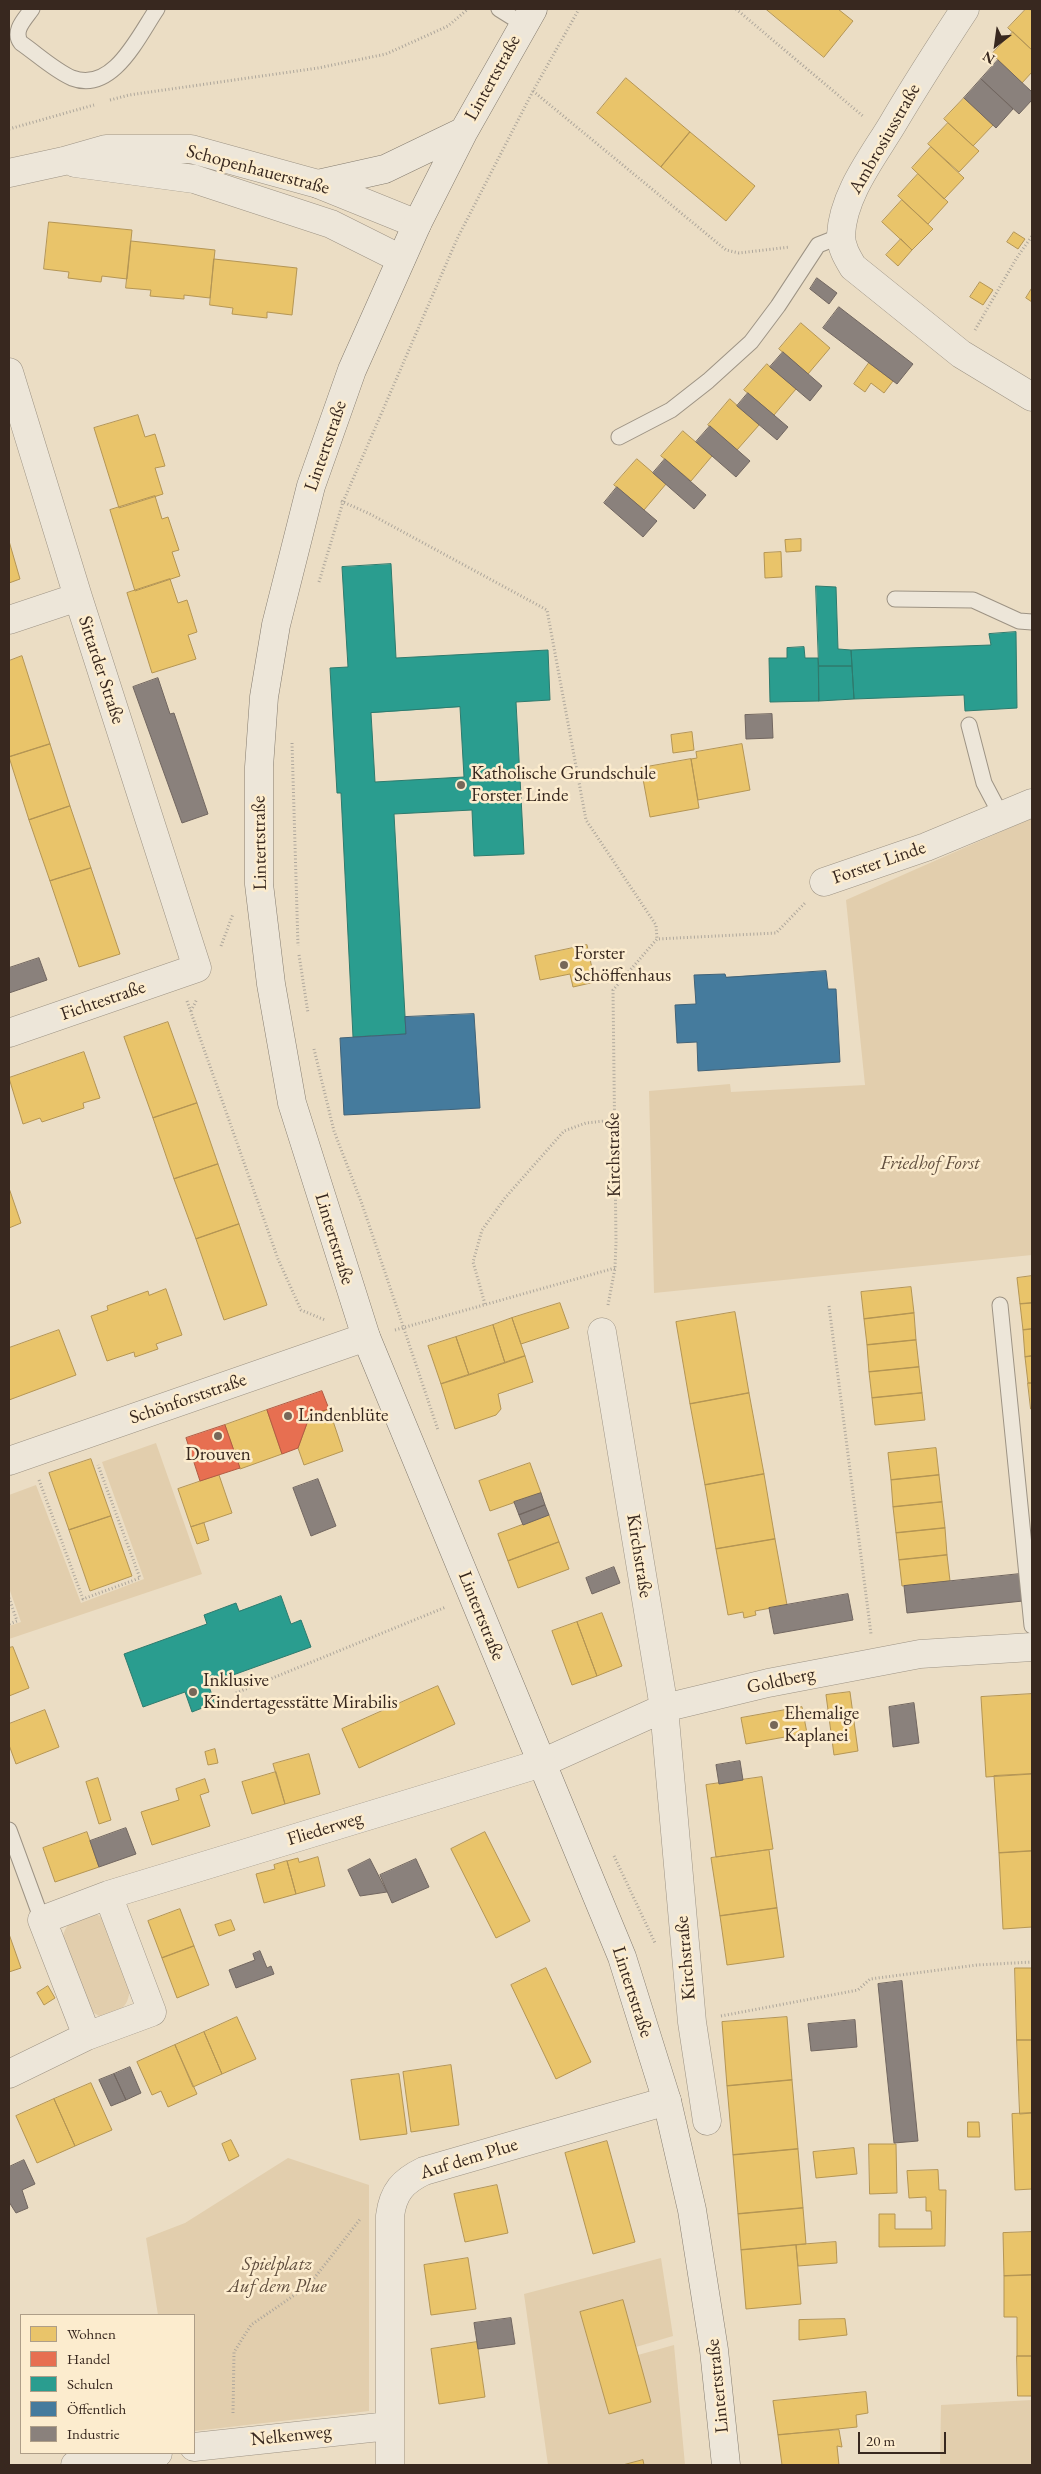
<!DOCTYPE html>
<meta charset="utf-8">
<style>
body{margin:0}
#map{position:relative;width:1041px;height:2474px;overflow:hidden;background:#ebddc4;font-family:"EB Garamond",serif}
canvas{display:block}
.frame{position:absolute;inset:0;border:10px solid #38281f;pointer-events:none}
.legend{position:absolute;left:20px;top:2314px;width:175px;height:140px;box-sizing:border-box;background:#fcecce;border:1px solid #ae9e88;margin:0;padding:6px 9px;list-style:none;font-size:15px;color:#38281f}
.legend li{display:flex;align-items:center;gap:10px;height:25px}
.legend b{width:25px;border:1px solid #ae9e88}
.north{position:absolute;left:971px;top:20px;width:50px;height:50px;-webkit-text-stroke:4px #fcecce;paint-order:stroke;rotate:210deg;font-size:14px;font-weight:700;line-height:20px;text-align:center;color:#38281f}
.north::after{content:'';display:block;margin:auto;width:18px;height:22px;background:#38281f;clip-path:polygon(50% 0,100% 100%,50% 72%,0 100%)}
.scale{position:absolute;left:858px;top:2432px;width:88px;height:22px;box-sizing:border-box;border:2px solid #38281f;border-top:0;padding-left:6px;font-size:15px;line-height:18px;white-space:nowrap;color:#38281f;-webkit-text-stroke:4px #fcecce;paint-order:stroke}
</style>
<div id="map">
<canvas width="1041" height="2474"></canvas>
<div class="frame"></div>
<ul class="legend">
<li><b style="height:14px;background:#e9c46a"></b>Wohnen</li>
<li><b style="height:14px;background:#e76f51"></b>Handel</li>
<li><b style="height:14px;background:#2a9d8f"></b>Schulen</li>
<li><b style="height:14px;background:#457b9d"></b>Öffentlich</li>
<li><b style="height:14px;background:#8a817c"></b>Industrie</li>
</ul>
<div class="north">N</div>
<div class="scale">20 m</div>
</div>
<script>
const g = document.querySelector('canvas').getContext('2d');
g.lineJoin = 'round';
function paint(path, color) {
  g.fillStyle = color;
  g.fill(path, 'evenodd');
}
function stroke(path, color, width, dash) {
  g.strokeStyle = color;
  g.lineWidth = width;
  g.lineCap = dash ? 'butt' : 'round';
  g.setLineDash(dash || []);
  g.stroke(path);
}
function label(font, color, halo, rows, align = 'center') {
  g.font = font + ' "EB Garamond",serif';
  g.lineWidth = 5;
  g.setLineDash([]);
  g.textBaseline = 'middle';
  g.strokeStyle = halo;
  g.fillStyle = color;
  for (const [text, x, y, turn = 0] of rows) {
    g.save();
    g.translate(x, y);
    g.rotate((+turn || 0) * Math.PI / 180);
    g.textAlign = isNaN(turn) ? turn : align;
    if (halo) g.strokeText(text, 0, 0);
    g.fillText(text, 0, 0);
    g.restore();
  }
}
const green = new Path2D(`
 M1032 818V1255L654 1293 649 1091 730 1084 731 1092 865 1085 846 900Z
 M156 1443 202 1574 9 1639V1626L21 1622 9 1588V1495L36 1485 81 1603 144 1579 102 1462Z
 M90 1913 98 1915 104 1919 130 1988C128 2010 119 2011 101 2017L94 2013 89 2006 63 1937C65 1922 77 1919 90 1913Z
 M288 2158 369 2185V2411L194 2431V2315H158L146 2238 185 2223Z
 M661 2258 673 2336 636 2347 622 2301 580 2313 609 2414 651 2402 638 2355 674 2345 685 2465H644L643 2460 623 2465H548L524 2294Z
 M1032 2400V2465H940L941 2405Z`);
const homes = new Path2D(`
 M766 9H838L853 21 824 57Z
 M1026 9 1032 10V50L1008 28Z
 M1013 32 1032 50V72L1022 83 992 54Z
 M626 78 690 132 661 167 597 113Z
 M964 98 993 125 973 146 944 119Z
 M948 123 979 151 959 172 928 144Z
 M690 132 755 186 726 221 661 167Z
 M931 147 964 178 944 199 912 168Z
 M918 174 948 202 928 224 898 196Z
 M902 200 933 229 912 250 882 222Z
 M49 222 132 230 127 279 102 276 101 282 68 278 69 272 44 269Z
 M1014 232 1025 239 1018 249 1007 242Z
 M901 239 912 250 898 266 886 255Z
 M131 241 215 250 210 298 184 295V299L150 296 151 290 126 288Z
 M214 259 297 268 292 315 267 312V318L232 314 233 308 210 305Z
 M980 282 993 290 983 305 970 297Z
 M1032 288V302L1026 298Z
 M801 323 830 348 808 374 779 349Z
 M869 363 893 381 884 393 871 383 865 392 854 384Z
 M767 364 796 389 774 415 744 390Z
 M730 399 759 425 737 450 708 425Z
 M138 415 145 437 155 434 165 466 155 468 163 494 119 508 94 428Z
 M683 431 712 456 691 481 661 456Z
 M637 459 666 484 644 510 614 485Z
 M155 496 162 519 168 517 179 550 172 552 180 576 135 591 110 510Z
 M801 539V551L786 552 785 540Z
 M9 541 20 579 9 583Z
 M781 552 782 577 765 578 764 553Z
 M170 579 178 603 187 600 197 632 188 635 196 659 152 673 127 593Z
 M22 656 50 744 9 757V661Z
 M692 732 694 750 673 753 671 735Z
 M50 744 70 806 29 820 9 757Z
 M742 744 750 790 698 800 691 759 697 758 696 752Z
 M691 759 699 808 650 817 641 768Z
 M70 806 91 868 50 881 29 820Z
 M91 868 120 954 79 967 50 881Z
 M587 945 595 982 573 987 570 974 540 980 535 956Z
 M168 1022 197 1103 153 1118 124 1037Z
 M84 1052 100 1098 83 1103 84 1108 42 1122 40 1118 23 1124 9 1078Z
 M197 1103 218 1164 174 1179 153 1118Z
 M218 1164 239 1224 196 1239 174 1179Z
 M9 1188 21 1223 9 1228Z
 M239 1224 267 1305 224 1320 196 1239Z
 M1032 1276V1303L1020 1304 1017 1278Z
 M911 1287 914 1313 864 1319 861 1292Z
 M166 1289 182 1335 156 1344 158 1349 135 1357 134 1352 107 1361 91 1316 108 1310 107 1306 148 1291 149 1295Z
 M560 1303 569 1328 521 1344 512 1318Z
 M1032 1303V1329L1023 1330 1020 1304Z
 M735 1312 749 1393 690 1404 676 1322Z
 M914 1313 916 1340 867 1345 864 1319Z
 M512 1318 525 1356 505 1363 493 1325Z
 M493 1325 505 1363 469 1375 456 1337Z
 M1032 1329V1356L1025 1357 1023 1330Z
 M59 1330 76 1375 9 1400V1348Z
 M456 1337 469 1375 441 1384 428 1346Z
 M916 1340 919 1367 869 1372 867 1345Z
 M525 1356 533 1382 498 1394 501 1409 496 1415 455 1429 441 1384Z
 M1032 1356V1383H1028L1025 1357Z
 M919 1367 922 1393 872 1398 869 1372Z
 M1028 1383H1032V1409H1031Z
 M749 1393 764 1474 705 1485 690 1404Z
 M922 1393 925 1420 875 1425 872 1398Z
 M329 1409 343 1451 304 1465 298 1448 310 1415Z
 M267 1410 282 1454 240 1469 225 1425Z
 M936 1448 939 1475 891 1480 888 1453Z
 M91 1459 111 1516 69 1530 49 1473Z
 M530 1463 541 1493 490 1511 479 1481Z
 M764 1474 775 1539 716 1549 705 1485Z
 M219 1475 232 1513 191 1527 178 1489Z
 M939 1475 942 1502 893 1507 891 1480Z
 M942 1502 945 1528 896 1533 893 1507Z
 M549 1515 559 1542 508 1561 498 1534Z
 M111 1516 132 1576 90 1591 69 1530Z
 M204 1523 209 1540 197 1544 191 1527Z
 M945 1528 947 1555 899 1560 896 1533Z
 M775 1539 787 1605 755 1611 756 1615 744 1618 743 1612 728 1615 716 1549Z
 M559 1542 569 1569 518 1588 508 1561Z
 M947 1555 950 1581 902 1586 899 1560Z
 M602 1613 622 1666 597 1676 577 1622Z
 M577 1622 597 1676 572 1685 552 1631Z
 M13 1647 29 1688 9 1696V1648Z
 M438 1686 455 1724 359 1768 342 1729Z
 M850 1692 858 1751 834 1755 826 1695Z
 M1032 1694V1774L986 1777 981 1697Z
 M802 1707 807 1733 746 1744 741 1718Z
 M45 1710 59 1747 16 1764 9 1745V1724Z
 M215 1749 218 1763 208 1765 205 1752Z
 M309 1754 320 1794 285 1804 273 1764Z
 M276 1772 285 1804 252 1814 242 1782Z
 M1032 1774V1851L999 1853 994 1776Z
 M762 1777 773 1849 716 1857 706 1785Z
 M98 1778 111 1820 99 1824 86 1782Z
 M205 1779 209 1792 200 1795 210 1826 152 1845 141 1812 179 1800 176 1789Z
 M87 1832 99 1867 55 1882 43 1848Z
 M485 1832 530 1921 496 1938 451 1849Z
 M769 1850 777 1908 720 1916 711 1858Z
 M1032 1851V1927L1003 1929 999 1853Z
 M318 1857 325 1886 296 1894 287 1861 298 1858 299 1862Z
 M287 1861 296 1894 264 1903 256 1874 275 1869 274 1865Z
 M777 1908 784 1957 727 1965 720 1916Z
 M180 1909 194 1946 162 1958 148 1921Z
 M231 1920 235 1930 219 1936 215 1925Z
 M9 1934 21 1968 9 1972Z
 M194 1946 209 1985 177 1998 162 1958Z
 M546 1968 591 2062 556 2079 511 1985Z
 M1015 1968H1032V2040H1017Z
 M48 1986 55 1998 44 2005 37 1993Z
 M237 2017 256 2059 222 2074 204 2032Z
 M787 2017 792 2080 727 2086 722 2022Z
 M204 2032 222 2074 193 2087 175 2045Z
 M1017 2040H1032V2113L1020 2114Z
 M175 2045 197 2094 168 2107 161 2091 152 2095 137 2062Z
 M451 2065 459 2125 411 2132 403 2072Z
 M399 2074 407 2134 360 2140 351 2080Z
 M792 2080 798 2149 733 2155 727 2086Z
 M91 2083 112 2130 75 2146 54 2099Z
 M54 2099 75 2146 37 2163 16 2116Z
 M1032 2113V2189L1015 2190 1012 2114Z
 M968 2122H979L980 2137H968Z
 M231 2140 239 2156 229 2161 222 2144Z
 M607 2141 635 2242 593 2254 565 2153Z
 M869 2144H896L897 2193 870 2194Z
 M854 2148 857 2174 816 2178 813 2152Z
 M798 2149 803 2208 738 2214 733 2155Z
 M938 2170 939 2190H946L945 2246 879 2247V2214H895V2229H932L931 2211H926V2197L909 2198 907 2171Z
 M497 2185 508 2233 465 2242 454 2194Z
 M803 2208 806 2244 741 2250 738 2214Z
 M1032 2232V2275L1004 2276 1003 2233Z
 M836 2242 837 2263 798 2266 796 2245Z
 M796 2245 801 2304 746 2309 741 2250Z
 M468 2258 476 2309 431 2315 424 2265Z
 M1032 2275V2356H1017V2317H1004V2276Z
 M623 2300 651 2402 609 2414 580 2312Z
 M845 2319 847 2335 799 2340V2320Z
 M477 2342 485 2397 439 2404 431 2349Z
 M1017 2356H1032V2396H1018Z
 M866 2392 868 2413 856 2415 857 2427 778 2435 773 2401Z
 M839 2430 842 2447 837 2446 839 2465H782L778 2435Z
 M643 2460 644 2465H623Z`);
const shops = new Path2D(`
 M322 1391 329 1409 310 1415 298 1448 282 1454 267 1410Z
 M225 1425 240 1468 200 1481 186 1438Z`);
const schools = new Path2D(`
 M391 564 396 658 548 650 550 700 516 702 524 854 474 856 472 810 394 814 406 1034 353 1037 341 793H337L330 668 348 667 342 567ZM460 707 464 777 375 782 371 713Z
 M816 586 836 587 838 649 851 650 852 666H819Z
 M1016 632 1017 708 965 711 964 695 854 699 851 650 991 645 989 634Z
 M804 647 805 658H818L819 701 770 702 769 658H787V648Z
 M819 666H852L854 699 819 701Z
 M281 1596 291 1624 301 1620 311 1647 208 1684 215 1703 192 1712 185 1692 143 1707 124 1654 207 1624 204 1615 236 1603 239 1611Z`);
const public = new Path2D(`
 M826 971 828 989H836L840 1062 698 1071 697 1042 677 1043 675 1005 696 1004 694 975 725 974 726 977Z
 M474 1014 480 1108 344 1115 340 1038 406 1034 405 1017Z`);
const industry = new Path2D(`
 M998 60 1032 92V100L1019 114 981 79Z
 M981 79 1013 109 996 128 964 98Z
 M817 278 837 293 829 304 810 289Z
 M839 307 913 364 897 384 823 328Z
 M783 352 822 386 810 401 770 367Z
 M748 393 788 427 777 440 737 406Z
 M710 426 750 461 736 477 696 442Z
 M665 459 706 495 694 509 653 473Z
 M617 487 657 521 643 537 604 503Z
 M158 678 170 714 174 713 208 814 182 823 133 687Z
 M772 714 773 738 746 739 745 715Z
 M39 958 47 980 9 993V968Z
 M318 1479 336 1526 311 1536 293 1488Z
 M541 1493 545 1505 519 1515 514 1502Z
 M545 1505 549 1515 523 1525 519 1515Z
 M614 1567 620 1583 592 1594 586 1578Z
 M1020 1574 1023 1601 907 1613 904 1586Z
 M848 1594 853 1620 774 1634 769 1608Z
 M914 1703 919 1743 893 1747 889 1707Z
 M740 1761 743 1780 719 1784 716 1765Z
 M126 1828 136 1854 99 1867 90 1841Z
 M370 1859 387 1892 360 1896 348 1870Z
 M416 1859 429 1887 392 1903 380 1875Z
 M260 1951 267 1968 271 1966 274 1974 236 1988 229 1970 255 1960 253 1954Z
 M902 1981 918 2141 894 2143 878 1984Z
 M855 2020 857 2047 811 2051 808 2024Z
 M130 2067 141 2093 126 2100 114 2074Z
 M114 2074 126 2100 111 2106 99 2080Z
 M24 2160 35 2184 22 2190 28 2208 16 2213 9 2202V2167Z
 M511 2318 515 2344 478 2349 474 2323Z`);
const path = new Path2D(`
 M736 9 864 117
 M533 91 726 250 739 253 790 247
 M110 100 129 95 318 68 386 54 448 26 468 9
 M9 129 94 105
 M975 330 1016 259 1032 236
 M341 501 370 514 547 610 586 820 656 925 657 939
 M319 582 343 502 457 239 533 91 579 9
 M292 743 298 946
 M221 946 233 914
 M299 955 308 1013
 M187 1001 278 1259 301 1310 325 1320
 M191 1011 197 999
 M314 1049 334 1131 362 1204 438 1430
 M485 1304 473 1262 482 1230 505 1198 564 1131 586 1123 613 1120
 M608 1305 615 1268 616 1242 613 990 657 939 776 933 805 903
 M829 1306 871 1634
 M395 1330 615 1268
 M39 1480 83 1599 140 1578 98 1465
 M9 1598 17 1621 9 1624
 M236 1693 446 1607
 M614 1856 655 1943
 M721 2016 858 1990 870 1979 977 1965 1032 1962
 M233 2413 234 2352 251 2325 309 2285 361 2218`);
const lane = new Path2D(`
 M32 9C25 19 12 31 21 43 37 54 54 70 72 78 113 94 139 35 157 9
 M499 9 523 24
 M619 437 671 410 708 381 751 342 778 306 818 245 841 236
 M895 599 973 600 1019 621 1032 622
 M969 725 984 783 1002 817
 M1000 1305 1032 1626
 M9 1830 42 1920`);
const street = new Path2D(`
 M965 9C940 47 915 86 892 125 872 158 843 195 841 235 841 247 847 257 853 267L961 354 1032 397
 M75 163 194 179 331 224 401 259
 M9 173 64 161 106 149H191L318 184 417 224
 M9 372 78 597 197 968 9 1033
 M9 620 78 597
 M824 882 926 847 1032 803
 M602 1332 664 1708 692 2022 707 2121
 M9 1461 366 1337
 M108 1895 152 2012 87 2036 42 1920 108 1895 542 1763 664 1708 768 1683 920 1654 1032 1647
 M9 2074 87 2036
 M194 2447 389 2426
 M75 2465 158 2453
 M390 2465V2216C393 2192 403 2181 424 2171L667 2101`);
const secondary = new Path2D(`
 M533 9 464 131 417 224 352 370 311 486 276 625 264 697 259 767V884L271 984 292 1103 366 1337 622 1957 667 2101 692 2210 714 2350 726 2465
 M318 184 385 169 464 131`);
const markers = [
 [461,785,5,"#776759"],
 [564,965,5,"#776759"],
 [288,1416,5,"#776759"],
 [218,1436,5,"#776759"],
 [193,1692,5,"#776759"],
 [774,1725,5,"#776759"]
];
const streetNames = [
 ["Lintertstraße",493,78,-61],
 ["Ambrosiusstraße",885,139,-60],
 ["Schopenhauerstraße",258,170,15],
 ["Lintertstraße",326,446,-71],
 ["Sittarder Straße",101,670,72],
 ["Lintertstraße",260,843,-91],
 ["Forster Linde",879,863,-19],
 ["Fichtestraße",103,1001,-19],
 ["Kirchstraße",614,1155,-91],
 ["Lintertstraße",334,1239,73],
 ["Schönforststraße",188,1399,-19],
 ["Kirchstraße",639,1556,81],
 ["Lintertstraße",481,1616,68],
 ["Goldberg",781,1681,-12],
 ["Fliederweg",325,1829,-17],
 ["Kirchstraße",686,1958,-95],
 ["Lintertstraße",632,1992,72],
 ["Auf dem Plue",469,2159,-17],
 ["Lintertstraße",718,2386,-96],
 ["Nelkenweg",291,2436,-6]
];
const poiNames = [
 ["Katholische Grundschule",471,774],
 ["Forster Linde",471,796],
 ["Forster",574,954],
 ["Schöffenhaus",574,976],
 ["Lindenblüte",298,1416],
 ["Drouven",218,1455,"center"],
 ["Inklusive",203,1681],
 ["Kindertagesstätte Mirabilis",203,1703],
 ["Ehemalige",784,1714],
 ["Kaplanei",784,1736]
];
const parkNames = [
 ["Friedhof Forst",930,1164],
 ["Spielplatz",277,2265],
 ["Auf dem Plue",277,2287]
];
paint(green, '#e2cead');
paint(homes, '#e9c46a');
stroke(homes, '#b49554', 1);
paint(shops, '#e76f51');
stroke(shops, '#b25a42', 1);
paint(schools, '#2a9d8f');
stroke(schools, '#2e7a6d', 1);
paint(public, '#457b9d');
stroke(public, '#416277', 1);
paint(industry, '#8a817c');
stroke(industry, '#716660', 1);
stroke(lane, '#9d9384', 17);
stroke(street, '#9d9384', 29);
stroke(secondary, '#847b6e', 29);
stroke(path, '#ada69b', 3, [1, 2.5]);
stroke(lane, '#ede6d9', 15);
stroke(street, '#ede6d9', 28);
stroke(secondary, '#ede6d9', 28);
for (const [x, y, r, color] of markers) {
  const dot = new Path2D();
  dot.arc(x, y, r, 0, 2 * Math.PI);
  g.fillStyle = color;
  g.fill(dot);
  stroke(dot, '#fcecce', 2);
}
label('19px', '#38281f', '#fcecce', streetNames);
label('19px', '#38281f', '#fcecce', poiNames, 'left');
label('italic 19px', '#604e3e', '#fcecce', parkNames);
</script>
